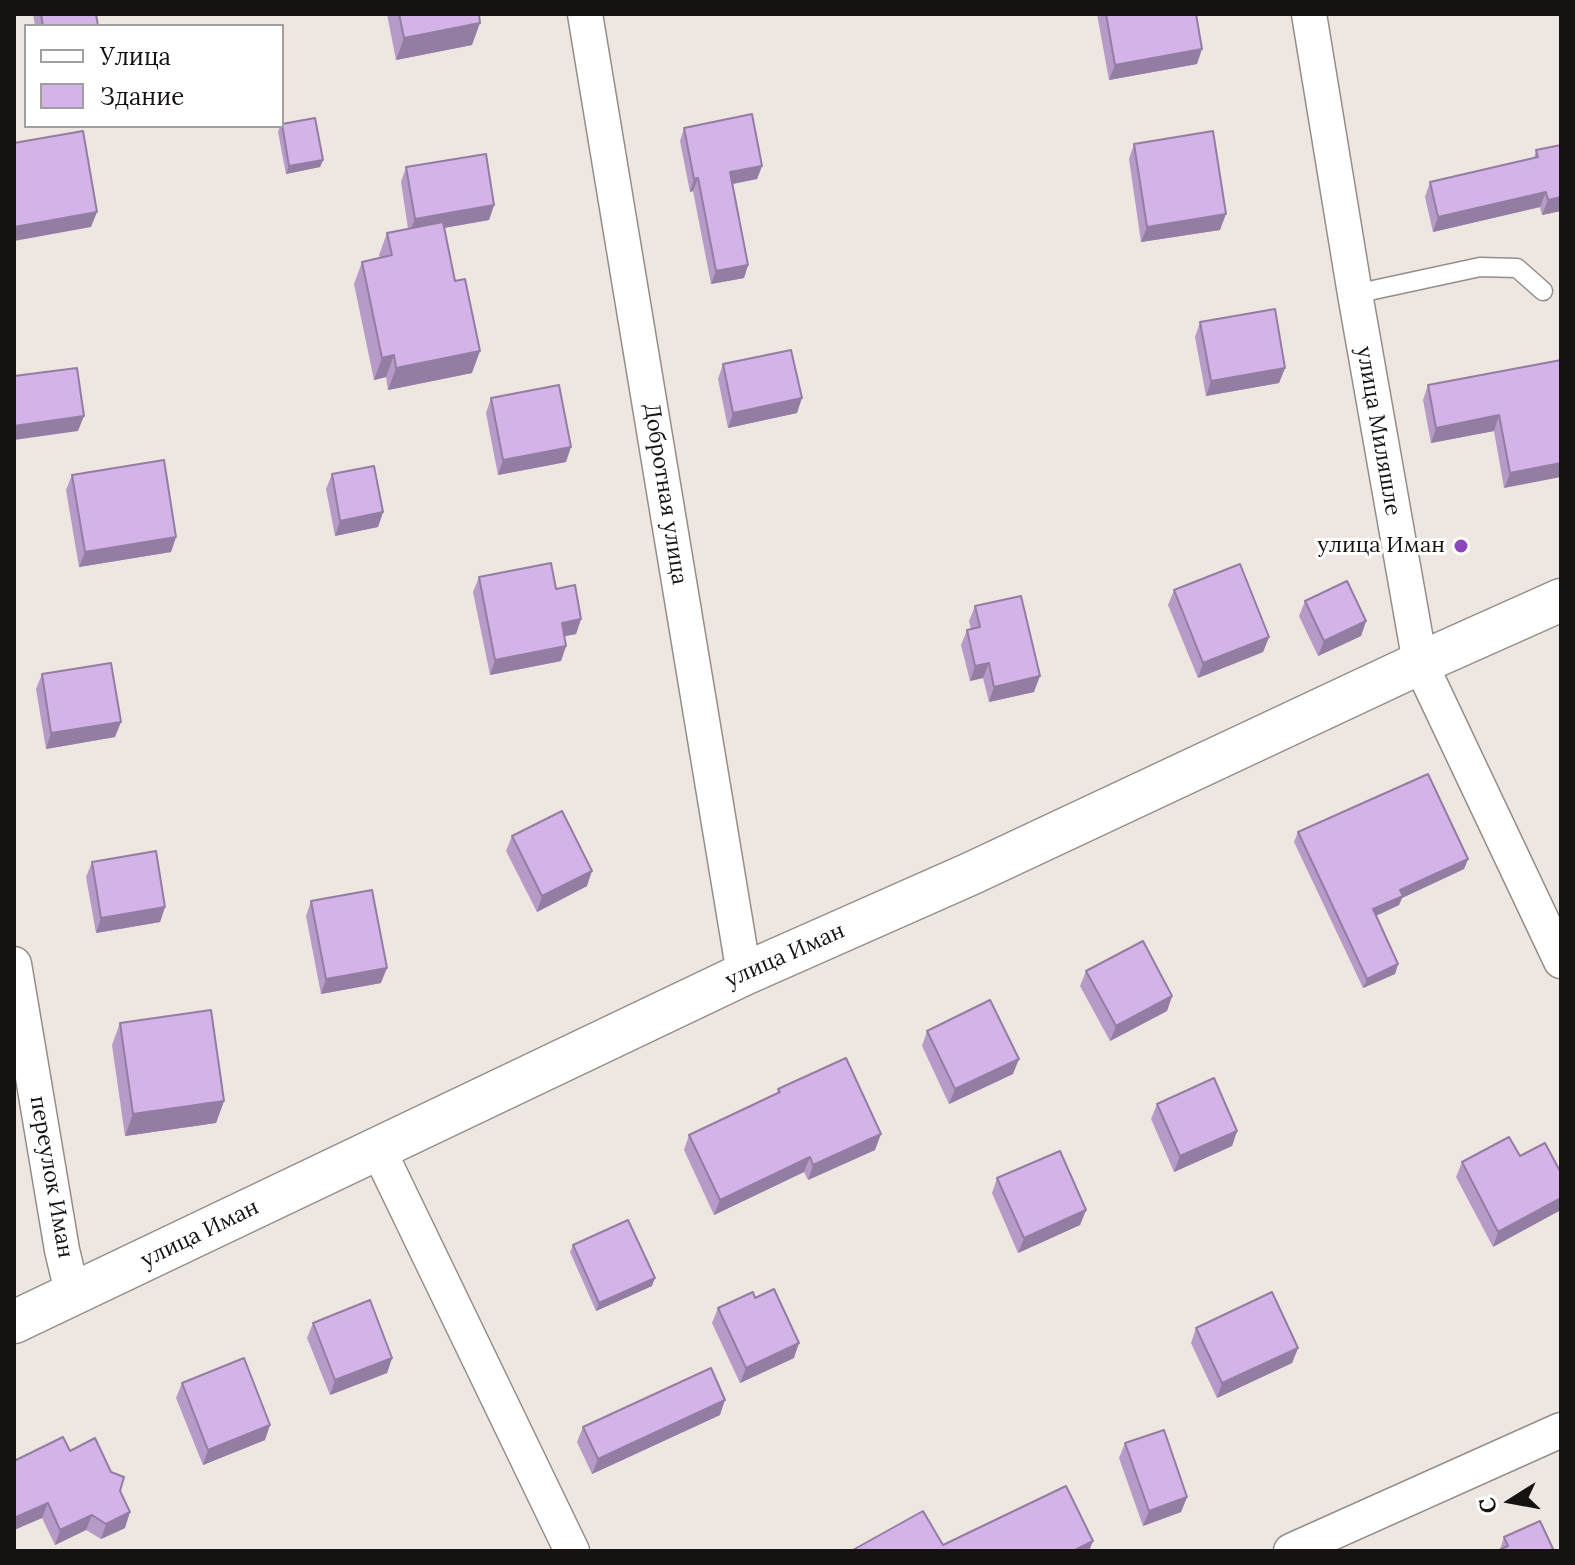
<!DOCTYPE html>
<meta charset="utf-8">
<style>
body{margin:0}
#map{position:relative;width:1575px;height:1565px;overflow:hidden;background:#eee6e0;font-family:Lora,serif}
canvas{display:block}
.frame{position:absolute;inset:0;border:16px solid #151210;pointer-events:none}
.legend{position:absolute;left:24px;top:24px;width:260px;height:104px;box-sizing:border-box;background:#fff;border:2px solid #a1a09f;margin:0;padding:10px 14px;list-style:none;font-size:24px;color:#151210}
.legend li{display:flex;align-items:center;gap:16px;height:40px}
.legend b{width:40px;border:2px solid #a1a09f}
.north{position:absolute;left:1471px;top:1461px;width:80px;height:80px;-webkit-text-stroke:6px #fff;paint-order:stroke;rotate:259deg;font-size:22px;font-weight:700;line-height:32px;text-align:center;color:#151210}
.north::after{content:'';display:block;margin:auto;width:28px;height:36px;background:#151210;clip-path:polygon(50% 0,100% 100%,50% 72%,0 100%)}
</style>
<div id="map">
<canvas width="1575" height="1565"></canvas>
<div class="frame"></div>
<ul class="legend">
<li><b style="height:10px;background:#fff"></b>Улица</li>
<li><b style="height:22px;background:#d4b3e8"></b>Здание</li>
</ul>
<div class="north">С</div>
</div>
<script>
const g = document.querySelector('canvas').getContext('2d');
g.lineJoin = 'round';
function stroke(path, color, width, dash) {
  g.strokeStyle = color;
  g.lineWidth = width;
  g.lineCap = dash ? 'butt' : 'round';
  g.setLineDash(dash || []);
  g.stroke(path);
}
function paint(path, color) {
  g.fillStyle = color;
  g.fill(path, 'evenodd');
}
function label(font, color, halo, rows, align = 'center') {
  g.font = font + ' Lora,serif';
  g.lineWidth = 6;
  g.setLineDash([]);
  g.textBaseline = 'middle';
  g.strokeStyle = halo;
  g.fillStyle = color;
  for (const [text, x, y, turn = 0] of rows) {
    g.save();
    g.translate(x, y);
    g.rotate((+turn || 0) * Math.PI / 180);
    g.textAlign = isNaN(turn) ? turn : align;
    if (halo) g.strokeText(text, 0, 0);
    g.fillText(text, 0, 0);
    g.restore();
  }
}
const service = new Path2D(`
 M1355 294 1480 267 1517 268 1543 291`);
const minor = new Path2D(`
 M585 14 744 974
 M1309 14 1355 294 1420 663 1561 961
 M14 964 62 1250 73 1296
 M378 1149 572 1551
 M1291 1551 1561 1430`);
const tertiary = new Path2D(`
 M14 1322 744 974 970 874 1420 663 1561 600`);
const wall = new Path2D(`
 M33 14H96L98 26H35Z
 M387 14H479L472 45 396 60Z
 M1097 14H1196L1197 64 1109 80Z
 M280 126 323 160 320 167 286 174 278 132Z
 M684 128 762 166 757 179 733 184 748 265 744 278 711 284 693 191 690 192 680 141Z
 M1134 144 1220 230 1141 242 1129 159Z
 M1536 150 1561 211 1542 215 1540 207 1433 232 1425 197 1430 182 1534 158Z
 M406 167 494 205 489 220 444 228 472 373 388 390 386 377 374 380 354 284 362 262 380 258 379 255 387 233 408 229 401 182Z
 M1200 322 1285 368 1279 383 1206 396 1195 337Z
 M1561 360 1504 488 1494 431 1431 443 1423 400 1428 385Z
 M723 364 797 413 728 428 718 379Z
 M491 398 566 462 498 475 486 413Z
 M332 474 383 512 378 527 335 536 326 489Z
 M72 475 176 537 171 552 79 567 66 490Z
 M479 577 556 589 581 619 576 634 564 636 566 646 561 661 490 675 473 592Z
 M1174 590 1269 637 1263 652 1198 678 1168 605Z
 M1305 601 1366 621 1361 636 1318 656 1299 616Z
 M975 606 1034 692 989 702 983 678 970 681 961 645 967 630 971 629 969 621Z
 M42 674 115 737 46 749 36 689Z
 M1298 832 1468 859 1464 869 1402 898 1399 905 1376 916 1398 964 1395 974 1363 988 1294 842Z
 M512 836 587 886 537 912 506 851Z
 M92 862 165 907 160 922 96 933 86 877Z
 M311 901 381 983 321 994 306 916Z
 M1086 971 1172 996 1167 1011 1110 1041 1080 986Z
 M120 1023 224 1101 216 1123 125 1136 112 1045Z
 M927 1031 1013 1074 949 1104 922 1046Z
 M778 1089 875 1150 808 1180 804 1172 714 1215 684 1150 689 1135 777 1093Z
 M1157 1104 1237 1131 1232 1146 1174 1172 1151 1119Z
 M1545 1143 1493 1247 1456 1177 1462 1162 1520 1156Z
 M997 1178 1086 1210 1080 1225 1018 1253 992 1193Z
 M573 1245 652 1286 596 1311 570 1252Z
 M755 1298 794 1358 740 1383 712 1323 718 1308Z
 M313 1323 392 1358 387 1373 330 1395 307 1338Z
 M1196 1328 1298 1348 1292 1363 1217 1398 1191 1343Z
 M182 1383 265 1440 203 1465 176 1398Z
 M720 1415 592 1474 577 1442 583 1427Z
 M1125 1443 1187 1497 1181 1512 1143 1526 1119 1458Z
 M70 1451 120 1491 125 1528 101 1539 86 1530 55 1545 42 1518 14 1530Z
 M1504 1537 1554 1551 1500 1550Z`);
const shadedWall = new Path2D(`
 M480 23 472 45 396 60 404 38Z
 M1202 49 1197 64 1109 80 1115 65Z
 M323 160 320 167 286 174 289 166Z
 M762 166 757 179 726 185 730 172Z
 M698 178 693 191 690 192 694 179Z
 M1546 192 1540 207 1433 232 1438 217Z
 M1561 197V211L1542 215 1548 200Z
 M494 205 489 220 409 234 415 219Z
 M97 212 91 227 14 241V227Z
 M1226 214 1220 230 1141 242 1147 227Z
 M748 265 744 278 711 284 716 271Z
 M480 351 472 373 388 390 396 368Z
 M394 355 386 377 374 380 382 358Z
 M1285 368 1279 383 1206 396 1211 381Z
 M802 398 797 413 728 428 733 413Z
 M1499 415 1494 431 1431 443 1436 428Z
 M84 416 78 431 14 440V426Z
 M571 447 566 462 498 475 503 460Z
 M1561 463V477L1504 488 1510 473Z
 M383 512 378 527 335 536 340 521Z
 M176 537 171 552 79 567 85 552Z
 M581 619 576 634 556 638 562 623Z
 M1366 621 1361 636 1318 656 1324 641Z
 M1269 637 1263 652 1198 678 1203 663Z
 M566 646 561 661 490 675 495 660Z
 M989 663 983 678 970 681 975 666Z
 M1040 676 1034 692 989 702 994 687Z
 M121 722 115 737 46 749 51 733Z
 M1468 859 1464 869 1402 898 1399 905 1369 919 1373 909 1400 890Z
 M592 871 587 886 537 912 542 896Z
 M165 907 160 922 96 933 101 918Z
 M1398 964 1395 974 1363 988 1367 979Z
 M387 968 381 983 321 994 326 979Z
 M1172 996 1167 1011 1110 1041 1116 1026Z
 M1019 1059 1013 1074 949 1104 955 1089Z
 M224 1101 216 1123 125 1136 133 1114Z
 M1237 1131 1232 1146 1174 1172 1180 1156Z
 M881 1134 875 1150 808 1180 813 1165Z
 M810 1157 804 1172 714 1215 720 1200Z
 M1561 1198V1210L1493 1247 1498 1232Z
 M1086 1210 1080 1225 1018 1253 1024 1238Z
 M655 1278 652 1286 596 1311 599 1303Z
 M799 1343 794 1358 740 1383 746 1368Z
 M1298 1348 1292 1363 1217 1398 1222 1383Z
 M392 1358 387 1373 330 1395 335 1380Z
 M725 1400 720 1415 592 1474 598 1459Z
 M270 1425 265 1440 203 1465 208 1450Z
 M1187 1497 1181 1512 1143 1526 1149 1511Z
 M48 1503 42 1518 14 1530V1518Z
 M130 1512 125 1528 101 1539 106 1524Z
 M92 1515 86 1530 55 1545 60 1530Z
 M1093 1541 1089 1551H1073Z`);
const building = new Path2D(`
 M41 14H96L98 26H43Z
 M399 14H479L480 23 404 38Z
 M1106 14H1196L1202 49 1115 65Z
 M752 114 762 166 730 172 748 265 716 271 698 178 694 179 684 128Z
 M315 118 323 160 289 166 282 124Z
 M83 131 97 212 14 227V143Z
 M1213 131 1226 214 1147 227 1134 144Z
 M1561 145V197L1548 200 1546 192 1438 217 1430 182 1538 157 1536 150Z
 M486 154 494 205 415 219 406 167Z
 M443 222 455 281 465 279 480 351 396 368 394 355 382 358 362 262 392 255 387 233Z
 M1275 309 1285 368 1211 381 1200 322Z
 M791 350 802 398 733 413 723 364Z
 M1561 360V463L1510 473 1499 415 1436 428 1428 385Z
 M77 368 84 416 14 426V376Z
 M559 385 571 447 503 460 491 398Z
 M164 460 176 537 85 552 72 475Z
 M374 466 383 512 340 521 332 474Z
 M551 563 556 589 575 585 581 619 562 623 566 646 495 660 479 577Z
 M1240 564 1269 637 1203 663 1174 590Z
 M1347 581 1366 621 1324 641 1305 601Z
 M1021 596 1040 676 994 687 989 663 975 666 967 630 980 627 975 606Z
 M111 663 121 722 51 733 42 674Z
 M1428 774 1468 859 1400 890 1403 896 1373 909 1398 964 1367 979 1298 832Z
 M562 811 592 871 542 896 512 836Z
 M156 851 165 907 101 918 92 862Z
 M372 890 387 968 326 979 311 901Z
 M1143 941 1172 996 1116 1026 1086 971Z
 M990 1000 1019 1059 955 1089 927 1031Z
 M211 1010 224 1101 133 1114 120 1023Z
 M846 1058 881 1134 813 1165 810 1157 720 1200 689 1135 780 1092 778 1089Z
 M1214 1078 1237 1131 1180 1156 1157 1104Z
 M1509 1137 1520 1156 1545 1143 1561 1173V1198L1498 1232 1462 1162Z
 M1060 1151 1086 1210 1024 1238 997 1178Z
 M628 1220 655 1278 599 1303 573 1245Z
 M774 1289 799 1343 746 1368 718 1308 753 1292 755 1298Z
 M1272 1292 1298 1348 1222 1383 1196 1328Z
 M370 1300 392 1358 335 1380 313 1323Z
 M244 1358 270 1425 208 1450 182 1383Z
 M711 1368 725 1400 598 1459 583 1427Z
 M1164 1430 1187 1497 1149 1511 1125 1443Z
 M63 1437 70 1451 95 1438 111 1472 124 1477 120 1491 130 1512 106 1524 92 1515 60 1530 48 1503 14 1518V1461Z
 M1066 1486 1093 1541 1073 1551H851L923 1511 943 1545Z
 M1540 1521 1554 1551H1497L1508 1546 1504 1537Z`);
const markers = [
 [1461,546,8,"#8d47bb"]
];
const streetNames = [
 ["улица Миляшле",1378,431,80],
 ["Добротная улица",665,494,81],
 ["улица Иман",785,956,-24],
 ["переулок Иман",51,1177,80],
 ["улица Иман",200,1234,-26]
];
const poiNames = [
 ["улица Иман",1445,546]
];
stroke(service, '#958e88', 21);
stroke(minor, '#958e88', 37);
stroke(tertiary, '#958e88', 45);
stroke(service, '#fff', 18);
stroke(minor, '#fff', 34);
stroke(tertiary, '#fff', 42);
paint(wall, '#b69ac8');
paint(shadedWall, '#947da2');
paint(building, '#d4b3e8');
stroke(building, '#947da2', 2);
for (const [x, y, r, color] of markers) {
  const dot = new Path2D();
  dot.arc(x, y, r, 0, 2 * Math.PI);
  g.fillStyle = color;
  g.fill(dot);
  stroke(dot, '#fff', 3);
}
label('22px', '#151210', '#fff', streetNames);
label('22px', '#151210', '#fff', poiNames, 'right');
</script>
